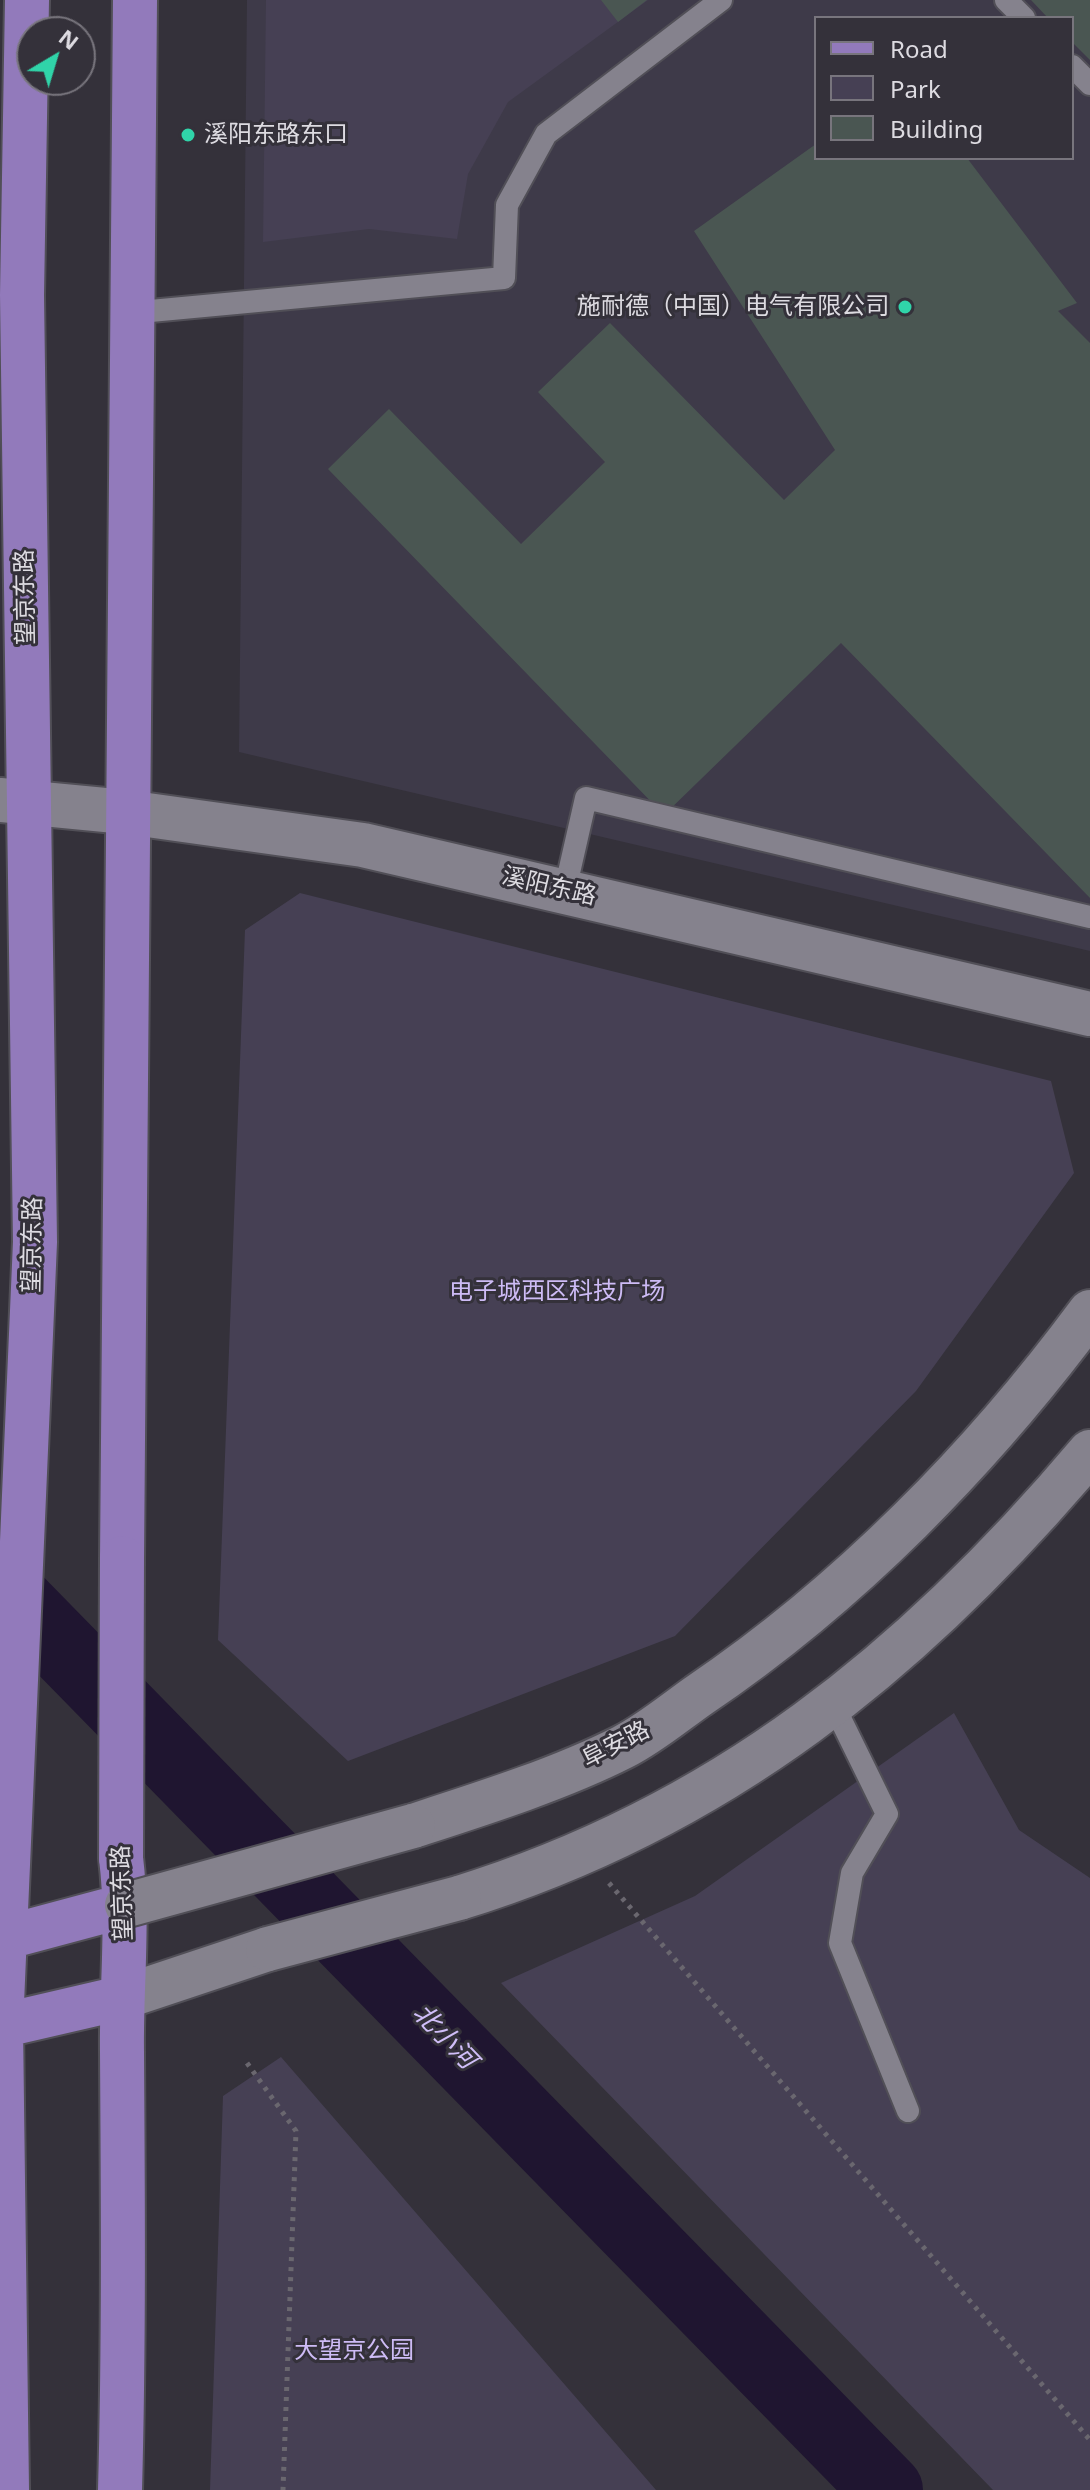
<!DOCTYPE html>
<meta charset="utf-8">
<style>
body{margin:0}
#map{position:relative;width:1090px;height:2490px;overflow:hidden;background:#34313a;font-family:"Noto Sans",sans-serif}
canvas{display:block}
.legend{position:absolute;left:814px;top:16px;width:260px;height:144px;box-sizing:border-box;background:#34313a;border:2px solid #78757d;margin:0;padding:10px 14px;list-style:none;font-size:24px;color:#dddbe1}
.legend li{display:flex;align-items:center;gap:16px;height:40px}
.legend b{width:40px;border:2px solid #78757d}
.north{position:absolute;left:16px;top:16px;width:80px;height:80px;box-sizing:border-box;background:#34313a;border:2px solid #78757d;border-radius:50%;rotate:38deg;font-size:22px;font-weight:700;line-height:32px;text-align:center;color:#dddbe1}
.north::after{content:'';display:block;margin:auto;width:28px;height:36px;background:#30d4a9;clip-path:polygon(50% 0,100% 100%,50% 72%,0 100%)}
</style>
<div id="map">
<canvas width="1090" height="2490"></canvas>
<ul class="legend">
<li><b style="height:10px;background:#927abb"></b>Road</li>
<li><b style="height:22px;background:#464054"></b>Park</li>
<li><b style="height:22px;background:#4a5652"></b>Building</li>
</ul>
<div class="north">N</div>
</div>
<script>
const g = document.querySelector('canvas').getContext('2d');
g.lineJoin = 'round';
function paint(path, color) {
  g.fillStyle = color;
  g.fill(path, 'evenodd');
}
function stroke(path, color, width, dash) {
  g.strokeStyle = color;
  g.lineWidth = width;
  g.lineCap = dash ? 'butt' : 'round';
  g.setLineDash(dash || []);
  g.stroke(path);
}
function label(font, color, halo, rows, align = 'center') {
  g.font = font + ' "Noto Sans","Noto Sans SC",sans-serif';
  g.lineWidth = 6;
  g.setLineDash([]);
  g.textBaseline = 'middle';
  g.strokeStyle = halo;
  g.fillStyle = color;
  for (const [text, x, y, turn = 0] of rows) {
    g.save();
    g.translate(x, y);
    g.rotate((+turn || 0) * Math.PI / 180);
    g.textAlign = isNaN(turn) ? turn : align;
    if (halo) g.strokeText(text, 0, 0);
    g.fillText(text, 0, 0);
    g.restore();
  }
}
const built = new Path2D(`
 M247 0H1090V951L239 752ZM816 18H1072V158H816Z`);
const green = new Path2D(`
 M266 0H648L508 102 468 174 457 239 369 229 263 242Z
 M300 893 1051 1081 1074 1173 916 1391 675 1636 348 1761 218 1640 245 930Z
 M954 1713 1019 1830 1090 1878V2490H993L501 1983 695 1896Z
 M281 2057 656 2490H210L223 2096Z`);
const river = new Path2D(`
 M0 1584 887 2490`);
const building = new Path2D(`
 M601 0H647L618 22Z
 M1031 0H1090V60L1072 42V18H1048Z
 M816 144V158H967L1077 303 1058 311 1090 343V898L841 643 664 815 328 469 389 409 521 544 605 462 538 392 610 323 784 500 835 450 694 231Z`);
const path = new Path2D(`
 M609 1883 1090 2440
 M247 2063 296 2131 283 2490`);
const lane = new Path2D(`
 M1006 0 1024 18
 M1072 66 1090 84
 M129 313 504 278 507 205 546 134 721 0
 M565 890 586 798 1090 917
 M834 1706 887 1814 852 1873 840 1943 908 2111`);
const secondary = new Path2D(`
 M0 800 126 812 363 845 1090 1014
 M413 1826C481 1804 560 1779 623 1747 649 1734 674 1713 698 1696 849 1594 982 1458 1090 1312
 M459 1898C721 1817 915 1660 1090 1452
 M121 1998 268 1949`);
const primary = new Path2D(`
 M122 1558 135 0
 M0 1939 127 1905
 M0 2026 121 1998
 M7 2490 1 2026 35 1242 22 295 27 0
 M120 2490C124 2344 123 2198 122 2052 121 1987 129 1922 121 1858`);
const secondaryBridge = new Path2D(`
 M127 1905 413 1826
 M268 1949 459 1898`);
const primaryBridge = new Path2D(`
 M121 1858 122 1558`);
const markers = [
 [188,135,8,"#30d4a9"],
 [905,307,8,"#30d4a9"]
];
const poiNames = [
 ["溪阳东路东口",204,135],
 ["施耐德（中国）电气有限公司",889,307,"right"]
];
const streetNames = [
 ["望京东路",26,597,-91],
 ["溪阳东路",549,887,13],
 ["望京东路",33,1245,-89],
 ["阜安路",616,1745,-27],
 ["望京东路",123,1893,-92]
];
const parkNames = [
 ["电子城西区科技广场",557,1292],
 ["大望京公园",354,2351]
];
const waterNames = [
 ["北小河",444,2037,46]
];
paint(built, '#3e3a49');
paint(green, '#464054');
stroke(river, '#1f1530', 72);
paint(building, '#4a5652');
stroke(lane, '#514f57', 26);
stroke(secondary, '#514f57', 48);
stroke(primary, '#514f57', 48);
stroke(path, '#6a676f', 5, [4, 6]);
stroke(lane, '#85828d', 22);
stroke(secondary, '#85828d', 44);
stroke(primary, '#927abb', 44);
stroke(secondaryBridge, '#514f57', 48, []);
stroke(primaryBridge, '#514f57', 48, []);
stroke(secondaryBridge, '#85828d', 44);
stroke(primaryBridge, '#927abb', 44);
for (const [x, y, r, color] of markers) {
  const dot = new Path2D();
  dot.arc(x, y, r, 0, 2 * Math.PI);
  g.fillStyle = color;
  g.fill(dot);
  stroke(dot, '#34313a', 3);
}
label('24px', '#dddbe1', '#34313a', poiNames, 'left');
label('24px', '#dddbe1', '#34313a', streetNames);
label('24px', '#cdbbf5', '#34313a', parkNames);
label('italic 26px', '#d0bef8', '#34313a', waterNames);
</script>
